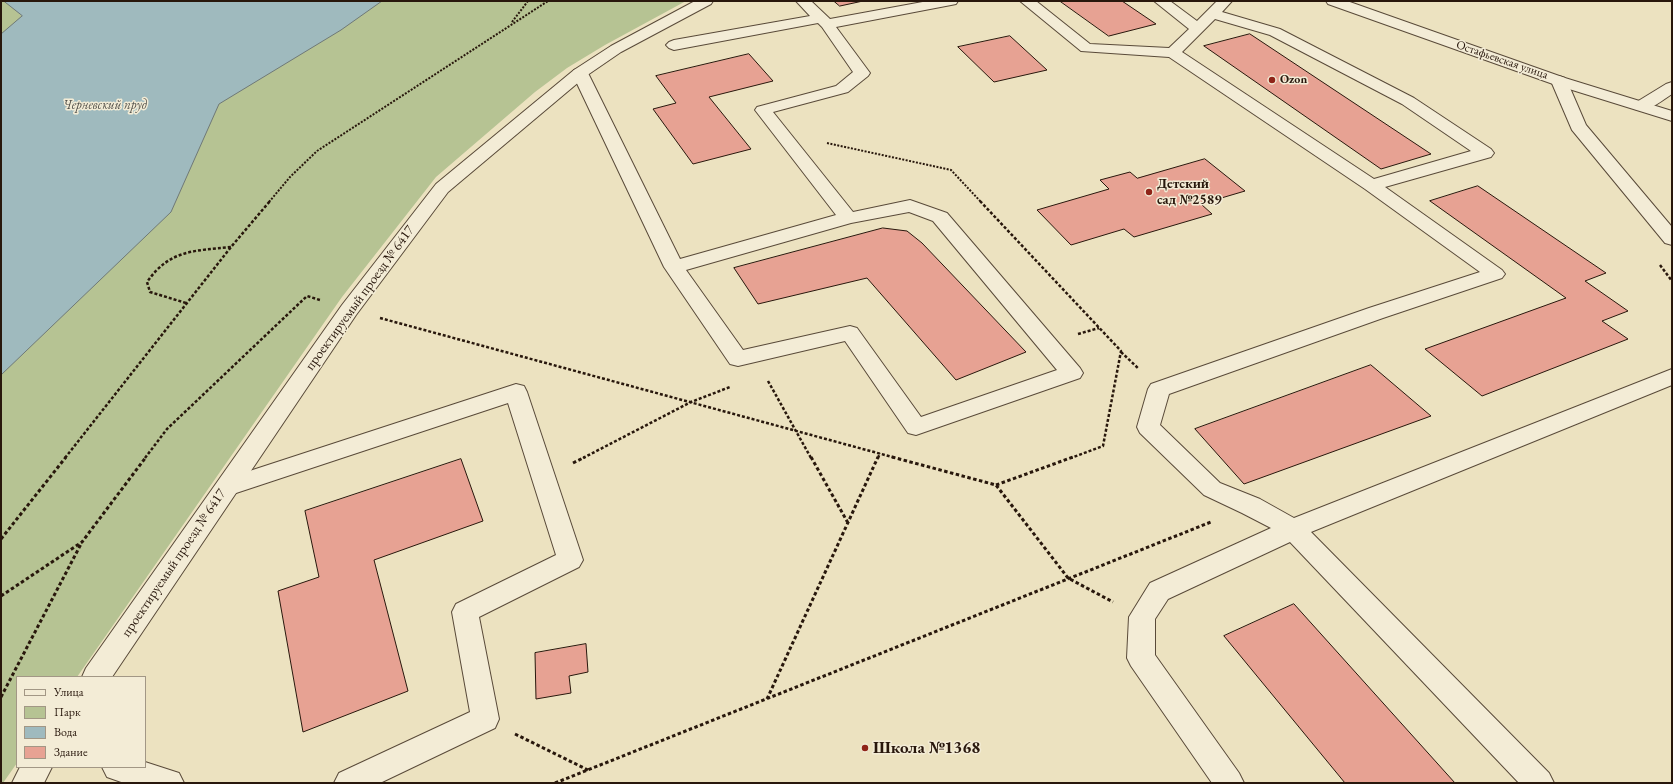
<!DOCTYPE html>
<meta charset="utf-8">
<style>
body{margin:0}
#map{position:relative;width:1673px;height:784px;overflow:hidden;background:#ece2c0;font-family:"EB Garamond",serif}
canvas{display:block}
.frame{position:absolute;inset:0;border:2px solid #28170c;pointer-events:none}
.legend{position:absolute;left:16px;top:676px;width:130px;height:92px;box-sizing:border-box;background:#f3ecd6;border:1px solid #a29785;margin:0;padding:5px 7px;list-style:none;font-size:12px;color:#28170c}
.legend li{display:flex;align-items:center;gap:8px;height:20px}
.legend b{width:20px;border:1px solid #a29785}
</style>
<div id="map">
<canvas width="1673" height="784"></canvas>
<div class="frame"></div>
<ul class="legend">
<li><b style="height:5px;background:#f3ecd6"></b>Улица</li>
<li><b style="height:11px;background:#b6c393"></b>Парк</li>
<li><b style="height:11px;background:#9fbabe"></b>Вода</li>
<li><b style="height:11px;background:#e7a293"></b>Здание</li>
</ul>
</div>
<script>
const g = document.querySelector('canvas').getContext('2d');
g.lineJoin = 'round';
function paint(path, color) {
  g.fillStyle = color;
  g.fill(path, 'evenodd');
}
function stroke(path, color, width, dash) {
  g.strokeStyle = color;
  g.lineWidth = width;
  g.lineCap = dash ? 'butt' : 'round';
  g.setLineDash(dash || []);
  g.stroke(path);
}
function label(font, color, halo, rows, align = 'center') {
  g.font = font + ' "EB Garamond",serif';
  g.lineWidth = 3;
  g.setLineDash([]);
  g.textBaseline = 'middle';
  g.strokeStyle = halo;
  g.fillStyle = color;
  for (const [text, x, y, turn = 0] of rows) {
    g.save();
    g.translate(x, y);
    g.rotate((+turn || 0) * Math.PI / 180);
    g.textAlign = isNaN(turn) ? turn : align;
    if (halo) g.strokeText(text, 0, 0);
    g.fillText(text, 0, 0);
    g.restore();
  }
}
const green = new Path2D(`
 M1 1H686L605 45 567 68 535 92 436 177 342 297 77 677H17V763L3 783H1Z`);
const water = new Path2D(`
 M4 1H382L341 30 219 104 171 212 1 375V34L22 16Z`);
const building = new Path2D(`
 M834 1H863L840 6Z
 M1060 1H1122L1156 24 1109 36Z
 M1250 34 1431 154 1381 169 1204 46Z
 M1010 36 1047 70 994 82 958 47Z
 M749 54 773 81 709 97 751 149 693 164 653 109 676 103 656 76Z
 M1205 159 1245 191 1201 204 1212 214 1134 237 1124 229 1071 245 1037 210 1109 189 1100 180 1130 172 1137 178Z
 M1478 186 1606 273 1585 281 1628 311 1602 321 1628 339 1482 396 1425 349 1566 298 1430 201Z
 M883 228 907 231 922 243 1026 352 956 380 867 278 758 304 734 268Z
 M1371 365 1431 416 1244 484 1195 429Z
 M461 459 483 521 374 560 408 691 303 732 278 591 319 577 305 511Z
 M1294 604 1455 783H1345L1224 636Z
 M586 644 588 672 569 676 571 693 536 699 535 653Z`);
const pathFar2 = new Path2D(`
 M512 22 528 1
 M827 143 951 170 981 202
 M269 202 290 177 317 151 548 1`);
const pathFar1 = new Path2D(`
 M980 201 1121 351 1103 446 1071 458
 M1660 265 1672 281
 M186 303 150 292 147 282C170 249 195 251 231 247
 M380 318 896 458
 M1078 334 1099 328
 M1121 352 1139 369
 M768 381 811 458
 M65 458 231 247 270 201
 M145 458 167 429 307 296 320 300
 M583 458 691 402 730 387
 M878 458 880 453`);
const path = new Path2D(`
 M811 457 848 523
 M892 457 996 485 1068 578 1113 602
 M573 463 585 457
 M996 485 1073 457
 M1 539 66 457
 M1 596 82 542 146 457
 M1 697 81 544
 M767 699 878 457
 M515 734 588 770
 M555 783 1211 522`);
const service = new Path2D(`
 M796 1H811L830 19 928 1H958L956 4 951 5 836 27 870 73 868 76 848 92 773 112 853 212 910 200 947 213 1080 368 1083 373 1080 378 916 435 908 433 845 341 738 366 730 364 664 267 572 73 574 70 580 68 586 70 588 73 680 259 836 215 755 110 757 107 836 86 853 72 822 27 818 23 674 50 669 48 666 45 669 42 674 40 810 16ZM909 212 933 221 1057 370 921 417 857 328 850 326 743 350 686 270 851 223Z
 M1020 1H1036L1090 44 1169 48 1189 29 1154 1H1170L1197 21 1217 1H1232L1222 12 1280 29 1414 98 1491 149 1494 153 1491 157 1385 187 1502 270 1505 274 1502 278 1383 318 1169 394 1160 425 1220 483 1260 499 1294 518 1672 369V385L1311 532 1549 773 1554 783H1519L1290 542 1168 599 1155 619V655L1239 773 1244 783H1212L1131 666 1127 658 1129 617 1150 583 1271 528 1242 513 1204 495 1140 433 1137 427 1148 389 1151 384 1369 308 1480 272 1365 189 1169 57 1081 51ZM1215 19 1270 35 1402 104 1471 151 1374 179 1182 52Z
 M1559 76 1565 78 1567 81 1586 125 1672 227V245L1665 243 1572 130 1551 81 1553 78Z
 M1672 82V94C1661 101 1648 113 1635 109L1633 106 1635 103 1666 84Z
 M516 384 524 386 527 392 583 560 579 567 479 617 499 719 495 728 380 783H334L339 773 470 712 452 612 456 604 556 555 508 403 227 496 219 493 215 487 219 481Z
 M145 762 179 773 184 783H124L107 777 102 767H145Z`);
const minor = new Path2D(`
 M695 1H713L711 4 621 52 586 76 448 192 356 315 112 677H82L86 668 342 305 436 184 574 70 611 46Z
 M20 767H52L44 783H12Z`);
const tertiary = new Path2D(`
 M1326 1H1347L1565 78 1672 111V121L1553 84 1328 4Z`);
const markers = [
 [1272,80,4,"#8f2418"],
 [1149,192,4,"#8f2418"],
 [865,748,4,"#8f2418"]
];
const farStreetnames = [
 ["Остафьевская улица",1502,60,19]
];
const farPoinames = [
 ["Ozon",1280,80]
];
const farWaternames = [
 ["Черневский пруд",105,105]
];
const poiNames = [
 ["Детский",1157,184],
 ["сад №2589",1157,200]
];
const streetNames = [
 ["проектируемый проезд № 6417",360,298,-54],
 ["проектируемый проезд № 6417",174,563,-56]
];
const nearPoinames = [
 ["Школа №1368",873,748]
];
paint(green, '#b6c393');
paint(water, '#9fbabe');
stroke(water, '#6f7977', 1);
paint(building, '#e7a293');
stroke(building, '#28170c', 1);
stroke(service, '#594a39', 2);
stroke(minor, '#594a39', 2);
stroke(tertiary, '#594a39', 2);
stroke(pathFar2, '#28170c', 2, [2, 1.5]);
stroke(pathFar1, '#28170c', 2.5, [3, 2]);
stroke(path, '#28170c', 3, [3.5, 2.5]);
paint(service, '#f3ecd6');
paint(minor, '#f3ecd6');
paint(tertiary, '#f3ecd6');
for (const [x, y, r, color] of markers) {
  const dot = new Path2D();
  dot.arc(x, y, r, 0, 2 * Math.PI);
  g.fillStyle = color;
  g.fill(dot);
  stroke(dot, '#f3ecd6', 1.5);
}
label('12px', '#28170c', '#f3ecd6', farStreetnames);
label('bold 12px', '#28170c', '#f3ecd6', farPoinames, 'left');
label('italic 13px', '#52504a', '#f3ecd6', farWaternames);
label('bold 14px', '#28170c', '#f3ecd6', poiNames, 'left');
label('14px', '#28170c', '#f3ecd6', streetNames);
label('bold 17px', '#28170c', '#f3ecd6', nearPoinames, 'left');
</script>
